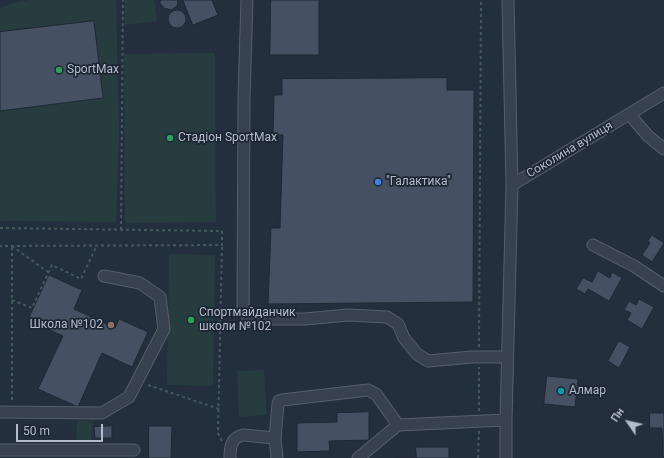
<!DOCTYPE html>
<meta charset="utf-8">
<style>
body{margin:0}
#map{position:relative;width:664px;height:458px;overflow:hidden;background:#242f3e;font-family:Roboto,sans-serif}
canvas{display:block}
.north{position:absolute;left:608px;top:402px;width:40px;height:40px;-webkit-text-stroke:3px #1d2633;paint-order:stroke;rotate:304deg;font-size:11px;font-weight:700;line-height:16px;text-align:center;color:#b4bcc9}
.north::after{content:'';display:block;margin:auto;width:14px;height:18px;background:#b4bcc9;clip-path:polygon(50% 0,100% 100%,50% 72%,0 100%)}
.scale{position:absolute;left:16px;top:424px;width:87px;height:18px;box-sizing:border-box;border:2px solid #b4bcc9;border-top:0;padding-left:5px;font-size:12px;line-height:14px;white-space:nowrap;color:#b4bcc9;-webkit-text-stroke:3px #1d2633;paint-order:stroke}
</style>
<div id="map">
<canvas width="664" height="458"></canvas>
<div class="north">Пн</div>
<div class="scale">50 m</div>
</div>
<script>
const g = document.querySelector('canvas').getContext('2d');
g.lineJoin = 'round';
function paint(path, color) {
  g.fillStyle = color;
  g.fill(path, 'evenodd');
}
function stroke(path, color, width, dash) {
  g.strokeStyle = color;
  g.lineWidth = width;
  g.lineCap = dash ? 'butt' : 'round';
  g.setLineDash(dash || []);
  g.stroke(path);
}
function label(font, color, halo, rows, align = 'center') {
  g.font = font + ' Roboto,sans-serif';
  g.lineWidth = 3.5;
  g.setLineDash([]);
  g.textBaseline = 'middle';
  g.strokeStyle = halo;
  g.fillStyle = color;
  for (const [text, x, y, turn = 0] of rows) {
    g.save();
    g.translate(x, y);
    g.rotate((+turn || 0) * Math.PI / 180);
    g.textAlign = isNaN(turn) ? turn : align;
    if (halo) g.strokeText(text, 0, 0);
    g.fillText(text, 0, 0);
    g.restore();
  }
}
const green = new Path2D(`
 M29 0H116L119 132 116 222 0 221V8L12 3Z
 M125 0H154L157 21 124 25Z
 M215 53 216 222 125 223 124 54Z
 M169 254 215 255 213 386 167 385Z
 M264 370 267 415 239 417 237 371Z
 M77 420 93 421 92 441 76 440Z`);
const building = new Path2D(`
 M161 0H178L177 6 171 10 164 8 160 3Z
 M183 0H212L218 15 193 25Z
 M271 0H319V55H270Z
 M168 19a9 9 0 1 1 18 0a9 9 0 1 1-18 0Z
 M94 21 103 98 0 111V32Z
 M447 78V90H474L473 302 268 304 271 228H280L283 135H273L274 95H282V79Z
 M652 235 664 243 652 262 642 255 650 243 648 241Z
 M598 271 610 278 612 272 622 278 609 301 588 289 585 294 576 289 583 278 592 282Z
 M49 275 82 290 74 309 115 328 119 319 148 332 132 367 102 353 78 407 38 389 63 336 28 320Z
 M639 299 654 307 642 329 627 320 631 313 624 310 629 301 636 305Z
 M619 341 630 347 619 368 608 361Z
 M547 376 578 379 575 407 544 404Z
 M369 412V440L329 441 330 451 297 452V423L337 422V413Z
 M650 413H664V457H663L662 428H650Z
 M112 426V438H95L94 427Z
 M149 426H172L171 458H149Z
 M416 447H449V458H394H416Z`);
const path = new Path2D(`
 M0 228 222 231V245L0 246
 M121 230 123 0
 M12 246 48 272
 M12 300 32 308 52 265 81 279 97 245
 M479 347 481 0
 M148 385 219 409
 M12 400V246
 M479 411V367
 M222 441 218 433 222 245
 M478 458 479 431`);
const minor = new Path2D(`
 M247 0 244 97 243 310 247 316 251 319H305L348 315 387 317 398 324 404 338 417 354 428 361 472 357H507
 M629 114 648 136 664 149
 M512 185 664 93
 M593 245 634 266 664 286
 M0 412 102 413 129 397 164 329 160 297 140 283 104 276
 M0 450H134
 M230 458C230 447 231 438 243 435L275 438
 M277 458 275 438 278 404 279 401 282 400 368 390 376 394 398 425
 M358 458 398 425 506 420
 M506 458V420L512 185 508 0`);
const markers = [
 [59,70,4,"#2e9e5b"],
 [170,138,4,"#2e9e5b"],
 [378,182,4,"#3f7fe0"],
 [191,320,4,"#2e9e5b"],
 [111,325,4,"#8d6e63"],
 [561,391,4,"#0f9aa8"]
];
const poiNames = [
 ["SportMax",67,70],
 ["Стадіон SportMax",178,138],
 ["\"Галактика\"",386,182],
 ["Спортмайданчик",199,313],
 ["школи №102",199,327],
 ["Школа №102",103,325,"right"],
 ["Алмар",569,391]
];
const streetNames = [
 ["Соколина вулиця",570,150,-31]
];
paint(green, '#263c3f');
paint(building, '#455162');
stroke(building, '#1f2835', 1);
stroke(minor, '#565f6c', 13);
stroke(path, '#44595c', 2, [3, 3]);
stroke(minor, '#38414e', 11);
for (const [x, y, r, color] of markers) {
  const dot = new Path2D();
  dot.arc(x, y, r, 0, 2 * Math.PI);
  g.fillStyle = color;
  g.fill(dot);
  stroke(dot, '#1d2633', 1.5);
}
label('12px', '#b4bcc9', '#1d2633', poiNames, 'left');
label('12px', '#b4bcc9', '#1d2633', streetNames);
</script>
